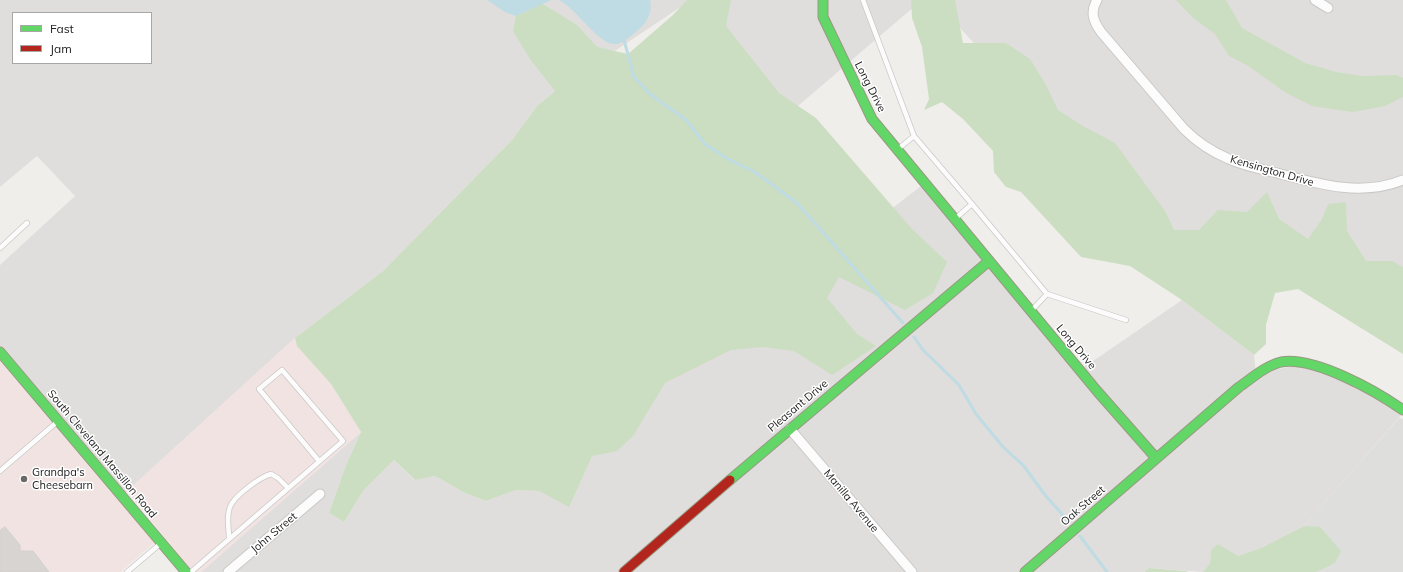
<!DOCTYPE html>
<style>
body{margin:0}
#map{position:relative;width:1403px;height:572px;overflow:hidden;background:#f0eeeb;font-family:Mulish,sans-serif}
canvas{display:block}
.legend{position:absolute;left:12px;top:12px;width:140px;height:52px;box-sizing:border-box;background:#fff;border:1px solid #a7a7a7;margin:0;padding:5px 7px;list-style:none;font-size:12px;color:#222}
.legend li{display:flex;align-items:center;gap:8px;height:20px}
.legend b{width:20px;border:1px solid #a7a7a7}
</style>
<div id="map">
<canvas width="1403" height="572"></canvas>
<ul class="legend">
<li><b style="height:5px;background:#63d668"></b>Fast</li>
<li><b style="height:5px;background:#b3261e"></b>Jam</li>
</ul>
</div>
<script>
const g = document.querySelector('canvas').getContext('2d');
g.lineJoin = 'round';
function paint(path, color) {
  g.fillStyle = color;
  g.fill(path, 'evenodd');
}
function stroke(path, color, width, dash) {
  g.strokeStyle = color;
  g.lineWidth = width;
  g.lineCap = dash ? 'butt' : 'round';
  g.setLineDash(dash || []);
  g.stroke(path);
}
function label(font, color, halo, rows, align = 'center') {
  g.font = font + ' Mulish,sans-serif';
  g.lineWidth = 3;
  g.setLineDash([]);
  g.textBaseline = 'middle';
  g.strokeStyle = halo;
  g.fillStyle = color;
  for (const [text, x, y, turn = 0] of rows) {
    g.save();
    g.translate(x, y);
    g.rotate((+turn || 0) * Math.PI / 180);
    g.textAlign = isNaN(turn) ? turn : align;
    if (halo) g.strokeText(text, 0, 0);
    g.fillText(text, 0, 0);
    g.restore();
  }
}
const residential = new Path2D(`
 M0 0H922L785 117 691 0 555 91 537 106 512 140 383 271 295 338 122 496 0 352V265L75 196 37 156 0 187ZM13 13H151V63H13Z
 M934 0H1403V327L1276 262 1195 281Z
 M925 183 1080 370 1182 300 1254 355 1256 374 1307 363 1403 413 1304 526 1261 548 1238 556 1211 550 1210 563 1203 572 1150 568 1144 572H201L361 432 346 465 329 513 344 522 363 491 394 460 414 480 435 476 465 493 486 501 516 490 540 491 665 383Z`);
const commercial = new Path2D(`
 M295 338 298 346 331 384 361 432 201 572H193L127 491Z
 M0 361 154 543 120 572H0Z`);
const religious = new Path2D(`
 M1399 418 1403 419V572H1316L1319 570 1304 526Z`);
const forest = new Path2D(`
 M687 0H731L726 26 779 93 816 118 912 229 947 262 933 293 905 310 839 277 827 298 857 334 876 346 832 375 794 351 763 347 731 350 665 383 633 436 617 451 592 456 569 507 539 491 516 490 486 501 465 493 435 476 415 480 394 460 363 491 344 522 329 513 346 465 361 432 331 384 297 346 295 338 383 271 512 140 537 106 555 91 530 59 513 31 516 16 528 11 541 3 577 25 597 47 628 54 673 15Z
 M911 0H955L963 43H1006L1030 59 1046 85 1058 110 1083 126 1115 143 1165 211 1174 230H1199L1218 210 1247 212 1267 192 1279 219 1308 239 1322 219 1328 204 1346 202 1347 231 1366 261H1392L1403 267V354L1298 289 1275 293 1266 325V344L1254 355 1182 300 1130 266 1081 257 1021 192 1006 187 994 172 993 151 963 119 942 102 924 110 929 99 922 47 912 18Z
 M1176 0H1226L1242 28 1305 63 1336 72 1362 76 1396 75 1403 78V97L1385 106 1353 112 1312 106 1286 93 1250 67 1229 56 1215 34 1193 18Z
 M1304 526 1320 527 1341 551 1335 563 1316 572H1203L1210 563 1211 550 1218 544 1238 556 1261 548Z
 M1149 568 1185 571 1189 572H1144Z`);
const water = new Path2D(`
 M487 0H551L516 16 505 12Z
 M559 0H650C653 12 647 22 638 30 632 35 622 45 614 44 597 43 576 8 559 0Z`);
const stream = new Path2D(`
 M624 40 634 77 650 94 686 120 706 145 728 159 755 172 797 203 903 323
 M914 337 923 350 959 385 976 414 1003 447 1023 465 1045 495 1069 522
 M1080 536 1107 572`);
const building = new Path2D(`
 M5 527 20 545V551H33L49 572H0V531Z`);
const lane = new Path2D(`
 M863 0 914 136
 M898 149 914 136 972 204
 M956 218 972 204 1047 294 1032 310
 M0 248 27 223
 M1047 294 1126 320
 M0 471 57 422
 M229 538C229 528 226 517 230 507 234 496 260 477 271 474L278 478 288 488
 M127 572 160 544
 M191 572 343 441 282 370 259 389 319 461`);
const street = new Path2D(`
 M1097 0C1090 12 1093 21 1101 32L1184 129C1197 142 1212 152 1229 159 1244 166 1261 169 1277 173 1318 184 1362 197 1403 180
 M1315 0 1328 8
 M790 429 912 572
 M228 572 320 494`);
const fast = new Path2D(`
 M823 0V17L872 119 1097 391 1156 458
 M0 352 186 572
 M730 480 989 261
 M1025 572 1239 387C1252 378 1265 366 1281 362 1314 356 1376 391 1403 410`);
const jam = new Path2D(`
 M624 572 730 480`);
const markers = [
 [24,479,4,"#6a6968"]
];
const streetNames = [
 ["Long Drive",870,87,63],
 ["Kensington Drive",1272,171,16],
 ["Long Drive",1076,347,50],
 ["Pleasant Drive",798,406,-40],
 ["South Cleveland Massillon Road",102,454,50],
 ["Manilla Avenue",851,501,50],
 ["Oak Street",1083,506,-41],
 ["John Street",274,533,-40]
];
const poiNames = [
 ["Grandpa's",32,473],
 ["Cheesebarn",32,486]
];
paint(residential, '#dfdedc');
paint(commercial, '#f1e3e1');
paint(religious, '#dededc');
paint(forest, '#cbdec1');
paint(water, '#bfdbe3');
stroke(stream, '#bfdbe3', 3);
paint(building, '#d7d4d2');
stroke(building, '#d3d0cc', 1);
stroke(lane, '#c9c8c7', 6);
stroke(street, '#c9c8c7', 11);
stroke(fast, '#999a82', 11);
stroke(jam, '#999a82', 11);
stroke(lane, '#fdfcfc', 4.5);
stroke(street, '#fdfcfc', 9);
stroke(fast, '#63d668', 9);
stroke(jam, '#b3261e', 9);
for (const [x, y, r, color] of markers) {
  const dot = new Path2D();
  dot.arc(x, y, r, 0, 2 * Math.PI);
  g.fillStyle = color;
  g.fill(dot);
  stroke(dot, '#fff', 1.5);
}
label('11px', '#222', '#fff', streetNames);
label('11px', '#222', '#fff', poiNames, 'left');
</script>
